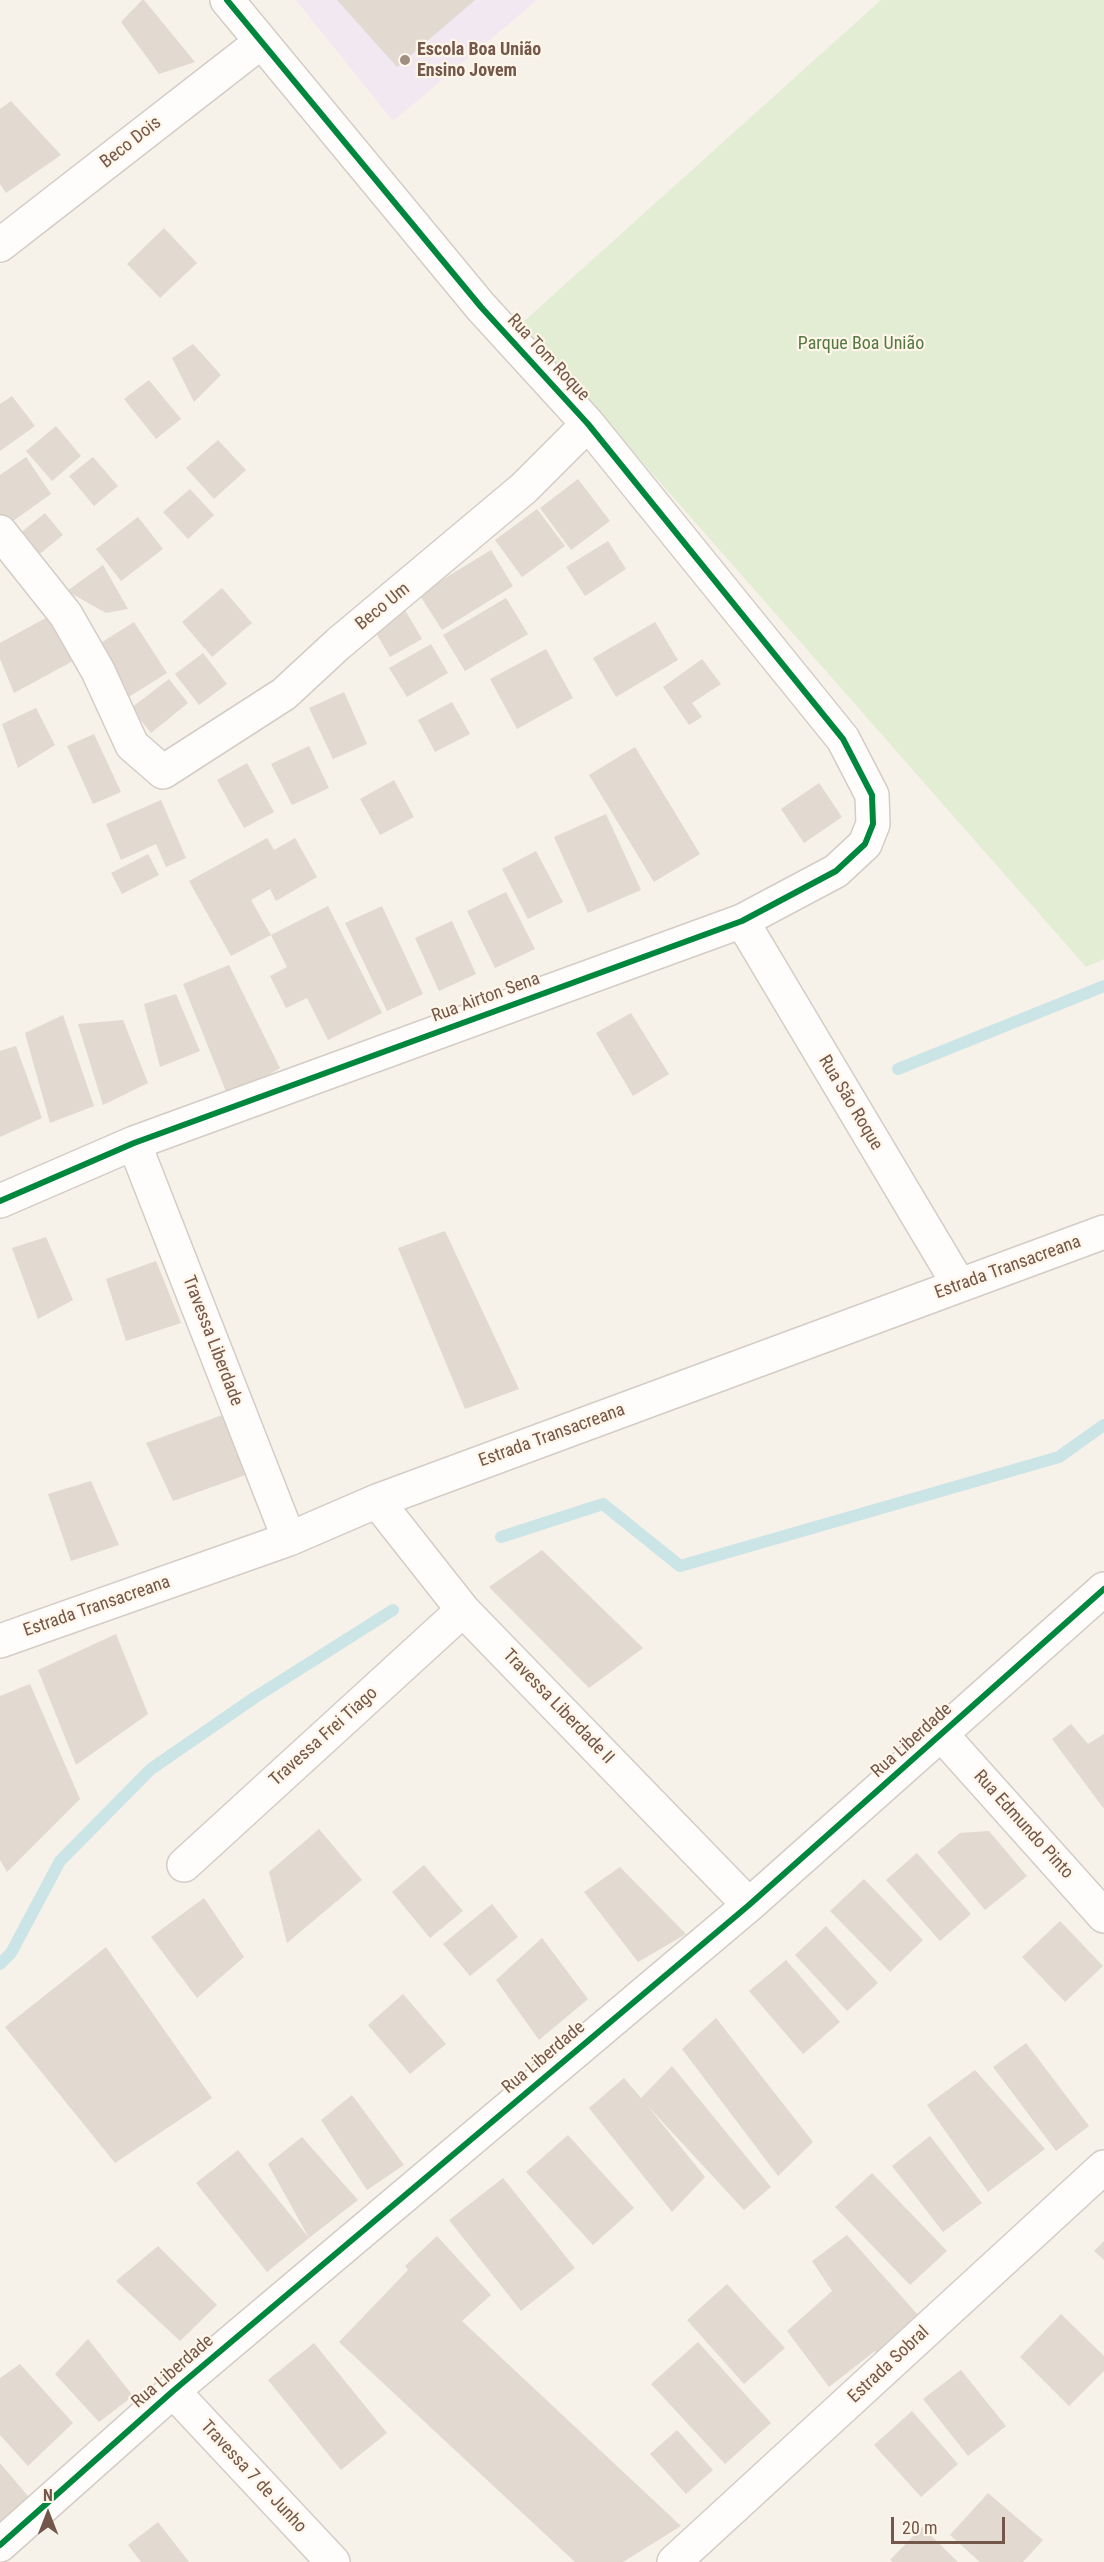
<!DOCTYPE html>
<meta charset="utf-8">
<style>
body{margin:0}
#map{position:relative;width:1104px;height:2562px;overflow:hidden;background:#f6f1e9;font-family:"Roboto Condensed",sans-serif}
canvas{display:block}
.north{position:absolute;left:18px;top:2484px;width:60px;height:60px;-webkit-text-stroke:4px #fff6e9;paint-order:stroke;rotate:0deg;font-size:16px;font-weight:700;line-height:24px;text-align:center;color:#73574a}
.north::after{content:'';display:block;margin:auto;width:21px;height:27px;background:#73574a;clip-path:polygon(50% 0,100% 100%,50% 72%,0 100%)}
.scale{position:absolute;left:891px;top:2517px;width:114px;height:27px;box-sizing:border-box;border:3px solid #73574a;border-top:0;padding-left:8px;font-size:18px;line-height:21px;white-space:nowrap;color:#73574a;-webkit-text-stroke:4px #fff6e9;paint-order:stroke}
</style>
<div id="map">
<canvas width="1104" height="2562"></canvas>
<div class="north">N</div>
<div class="scale">20 m</div>
</div>
<script>
const g = document.querySelector('canvas').getContext('2d');
g.lineJoin = 'round';
function paint(path, color) {
  g.fillStyle = color;
  g.fill(path, 'evenodd');
}
function stroke(path, color, width, dash) {
  g.strokeStyle = color;
  g.lineWidth = width;
  g.lineCap = dash ? 'butt' : 'round';
  g.setLineDash(dash || []);
  g.stroke(path);
}
function label(font, color, halo, rows, align = 'center') {
  g.font = font + ' "Roboto Condensed",sans-serif';
  g.lineWidth = 4.5;
  g.setLineDash([]);
  g.textBaseline = 'middle';
  g.strokeStyle = halo;
  g.fillStyle = color;
  for (const [text, x, y, turn = 0] of rows) {
    g.save();
    g.translate(x, y);
    g.rotate((+turn || 0) * Math.PI / 180);
    g.textAlign = isNaN(turn) ? turn : align;
    if (halo) g.strokeText(text, 0, 0);
    g.fillText(text, 0, 0);
    g.restore();
  }
}
const education = new Path2D(`
 M296 0H537L393 121Z`);
const green = new Path2D(`
 M881 0H1104V959L1086 967 521 324Z`);
const stream = new Path2D(`
 M898 1069 1104 986
 M501 1537 603 1504 680 1566 1059 1457 1104 1425
 M0 1964 11 1953 60 1861 151 1769 254 1698 393 1610`);
const building = new Path2D(`
 M142 0H144L195 62 159 74 121 22Z
 M337 0H475L397 67Z
 M11 101 61 155 6 193 0 184V109Z
 M164 228 197 263 160 298 127 264Z
 M193 344 221 375 194 402 172 358Z
 M149 380 181 419 156 439 124 399Z
 M12 396 35 426 0 451V404Z
 M56 426 81 456 52 481 26 451Z
 M218 440 246 470 214 499 186 468Z
 M26 457 51 494 6 526 0 518V475Z
 M93 457 118 486 94 506 69 476Z
 M578 479 610 521 571 550 540 508Z
 M190 489 214 515 188 539 163 512Z
 M537 509 565 546 522 577 495 540Z
 M45 513 63 535 36 557 18 535Z
 M138 517 163 549 121 581 96 549Z
 M608 541 626 569 585 596 566 567Z
 M491 550 513 586 442 630 419 594Z
 M103 565 128 609 106 613 67 591Z
 M222 588 252 623 212 657 182 622Z
 M506 598 528 634 465 671 443 635Z
 M60 610 84 655 14 693 0 659V643Z
 M405 610 422 639 390 657 373 628Z
 M134 622 167 673 127 698 94 647Z
 M655 622 678 660 616 697 593 658Z
 M431 644 448 673 407 697 389 668Z
 M546 649 573 698 517 729 490 679Z
 M203 653 227 684 199 705 175 674Z
 M702 659 721 684 692 703 702 717 689 725 663 687Z
 M169 679 188 703 151 733 131 708Z
 M344 692 367 744 333 759 309 708Z
 M452 702 470 734 435 752 418 720Z
 M36 708 55 745 18 768 2 724Z
 M94 734 121 792 93 804 67 746Z
 M309 746 329 788 292 805 271 764Z
 M635 747 700 854 654 882 589 775Z
 M247 763 274 812 244 828 217 780Z
 M394 780 414 817 380 835 360 799Z
 M819 783 842 817 804 843 781 809Z
 M161 800 186 858 166 867 156 844 121 860 106 824Z
 M606 814 641 890 588 913 554 837Z
 M267 838 274 850 295 838 317 877 276 901 270 889 251 900 271 935 328 906 382 1013 328 1040 307 998 286 1008 270 976 287 967 271 935 231 956 189 881Z
 M536 851 563 902 528 919 502 869Z
 M148 854 159 875 122 894 111 873Z
 M506 892 535 949 495 968 467 911Z
 M382 906 423 994 387 1011 345 923Z
 M452 921 476 974 439 991 415 938Z
 M229 965 280 1068 229 1099 183 984Z
 M176 994 200 1051 160 1067 144 1004Z
 M631 1013 669 1074 633 1096 596 1033Z
 M63 1015 94 1106 50 1123 25 1033Z
 M123 1020 148 1083 103 1105 78 1024Z
 M16 1046 42 1118 0 1137V1051Z
 M445 1231 519 1389 465 1409 398 1248Z
 M46 1237 73 1300 38 1319 12 1248Z
 M156 1261 181 1323 126 1341 106 1279Z
 M225 1414 251 1473 173 1501 146 1443Z
 M91 1481 119 1545 71 1561 48 1494Z
 M542 1550 643 1648 589 1688 489 1587Z
 M116 1634 148 1714 76 1765 38 1670Z
 M30 1684 80 1799 7 1872 0 1860V1696Z
 M1071 1724 1088 1744 1104 1734V1809L1052 1739Z
 M319 1829 362 1880 287 1943 269 1872Z
 M989 1831 1027 1876 985 1910 937 1852 960 1833Z
 M917 1853 971 1914 940 1941 886 1880Z
 M424 1865 463 1911 430 1938 392 1892Z
 M620 1867 686 1934 638 1962 584 1892Z
 M864 1879 923 1940 890 1972 830 1911Z
 M204 1898 244 1957 197 1998 151 1937Z
 M492 1904 518 1937 470 1976 443 1944Z
 M1060 1921 1103 1966 1065 2002 1022 1957Z
 M826 1926 878 1983 847 2011 795 1955Z
 M542 1938 588 1999 539 2040 496 1980Z
 M106 1947 212 2098 115 2163 5 2027Z
 M786 1960 840 2022 803 2054 749 1991Z
 M403 1994 446 2044 410 2074 368 2025Z
 M716 2018 813 2142 778 2176 682 2049Z
 M1026 2043 1089 2126 1056 2151 993 2067Z
 M672 2066 771 2187 744 2210 646 2104 705 2177 672 2212 589 2108 624 2078 641 2098Z
 M975 2070 1045 2149 988 2192 927 2105Z
 M352 2095 404 2165 367 2190 321 2120Z
 M568 2135 634 2208 593 2245 526 2172Z
 M930 2136 982 2203 943 2232 892 2166Z
 M302 2137 358 2200 309 2238 268 2164Z
 M238 2150 309 2238 267 2272 196 2183Z
 M872 2173 947 2251 910 2285 835 2207Z
 M503 2178 575 2268 521 2311 449 2220Z
 M847 2235 926 2324 887 2361 875 2351 829 2387 787 2331 832 2291 812 2261Z
 M437 2236 491 2295 462 2321 681 2526 623 2562H575L339 2342 408 2270 405 2266Z
 M1104 2241V2260L1094 2251Z
 M158 2246 217 2305 180 2341 116 2281Z
 M727 2284 785 2348 744 2384 687 2320Z
 M1061 2314 1104 2356V2371L1069 2406 1020 2357Z
 M88 2339 133 2396 99 2422 55 2374Z
 M698 2342 771 2423 725 2464 651 2384Z
 M314 2343 387 2433 341 2470 268 2380Z
 M20 2364 73 2423 28 2466 0 2435V2378Z
 M961 2370 1006 2426 968 2456 923 2399Z
 M912 2411 958 2464 921 2497 874 2445Z
 M677 2430 713 2470 686 2494 650 2454Z
 M0 2463 33 2502 0 2529Z
 M988 2493 1043 2540 1023 2562H980L950 2535Z
 M158 2522 189 2562H141L128 2545Z
 M922 2527 958 2562H893L890 2560Z`);
const minor = new Path2D(`
 M0 245 261 42
 M0 532 66 615 98 671 132 745 163 772 284 694 338 644 524 488 588 424
 M742 921 959 1285
 M134 1143 289 1539
 M0 1201 134 1143 742 921 836 871 865 844 873 824 872 795 843 739 588 424 481 307 227 0
 M377 1501 463 1610 749 1905
 M0 1641 289 1539 377 1501 1104 1232
 M942 1735 1104 1916
 M184 1865 463 1610
 M173 2391 333 2562
 M0 2545 173 2391 749 1905 1104 1589
 M674 2562 1104 2167`);
const cycleway = new Path2D(`
 M0 1201 134 1143 742 921 836 871 865 844 873 824 872 795 843 739 588 424 481 307 227 0
 M0 2545 173 2391 749 1905 1104 1589`);
const markers = [
 [405,60,6,"#a18d82"]
];
const poiNames = [
 ["Escola Boa União",417,50],
 ["Ensino Jovem",417,71]
];
const streetNames = [
 ["Beco Dois",131,143,-38],
 ["Rua Tom Roque",548,358,47],
 ["Beco Um",383,607,-39],
 ["Rua Airton Sena",486,998,-20],
 ["Rua São Roque",850,1103,59],
 ["Estrada Transacreana",1008,1268,-20],
 ["Travessa Liberdade",212,1341,69],
 ["Estrada Transacreana",552,1436,-20],
 ["Estrada Transacreana",97,1607,-19],
 ["Travessa Liberdade II",558,1707,46],
 ["Travessa Frei Tiago",324,1737,-42],
 ["Rua Liberdade",912,1741,-42],
 ["Rua Edmundo Pinto",1023,1825,48],
 ["Rua Liberdade",544,2058,-40],
 ["Estrada Sobral",889,2365,-43],
 ["Rua Liberdade",173,2372,-41],
 ["Travessa 7 de Junho",253,2477,47]
];
const parkNames = [
 ["Parque Boa União",861,344]
];
paint(education, '#f2e8f1');
paint(green, '#e3edd4');
stroke(stream, '#cbe4e6', 12);
paint(building, '#e2d9d1');
stroke(minor, '#d4ccc6', 36);
stroke(minor, '#fefdfc', 33);
stroke(cycleway, '#00873e', 6);
for (const [x, y, r, color] of markers) {
  const dot = new Path2D();
  dot.arc(x, y, r, 0, 2 * Math.PI);
  g.fillStyle = color;
  g.fill(dot);
  stroke(dot, '#fff6e9', 2);
}
label('bold 18px', '#73574a', '#fff6e9', poiNames, 'left');
label('18px', '#73574a', '#fff6e9', streetNames);
label('18px', '#547942', '#fff6e9', parkNames);
</script>
